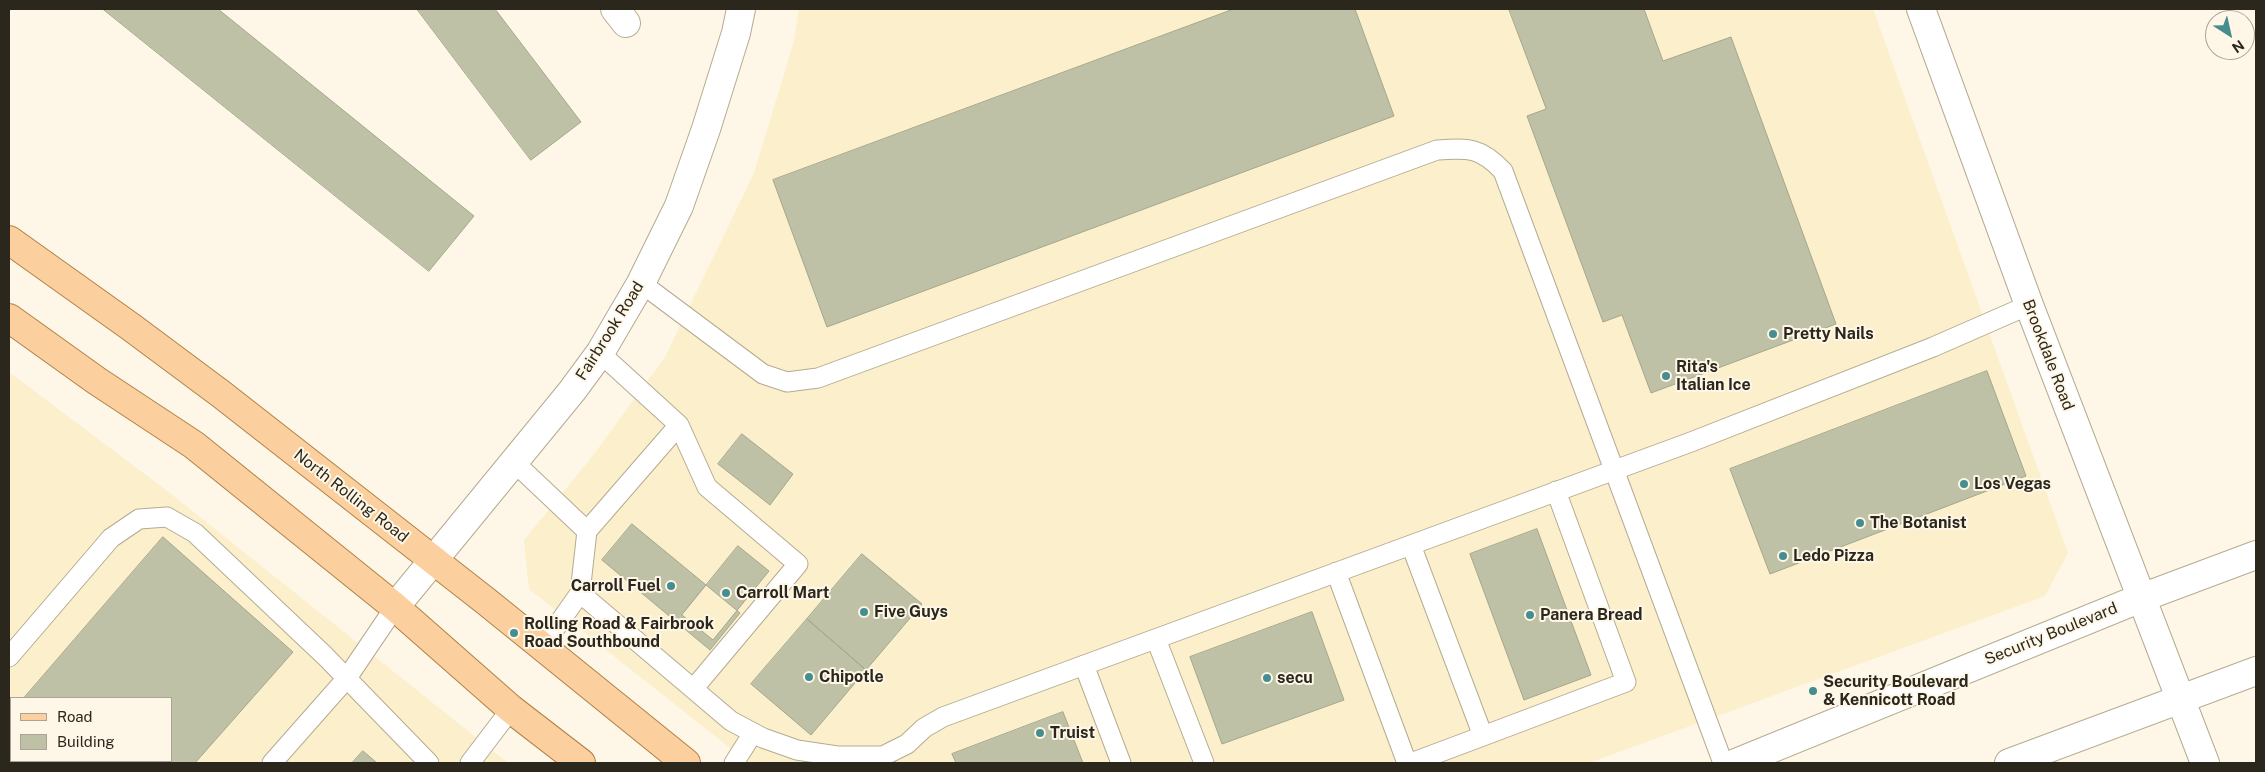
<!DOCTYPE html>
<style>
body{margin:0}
#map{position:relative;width:2265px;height:772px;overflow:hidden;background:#fef7e7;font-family:"Public Sans",sans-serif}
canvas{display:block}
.frame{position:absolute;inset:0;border:10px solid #2b271d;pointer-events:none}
.legend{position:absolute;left:10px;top:697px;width:162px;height:65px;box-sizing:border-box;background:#fef7e7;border:1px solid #aaa496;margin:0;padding:6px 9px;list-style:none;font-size:15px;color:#2b271d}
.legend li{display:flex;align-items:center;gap:10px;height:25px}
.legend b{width:25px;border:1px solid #aaa496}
.north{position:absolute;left:2205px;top:10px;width:50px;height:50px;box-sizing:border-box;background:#fef7e7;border:1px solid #aaa496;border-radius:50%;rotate:145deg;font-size:14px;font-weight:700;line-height:20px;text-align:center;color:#2b271d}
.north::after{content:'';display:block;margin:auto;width:18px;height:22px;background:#468d8f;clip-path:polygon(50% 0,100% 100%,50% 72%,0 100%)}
</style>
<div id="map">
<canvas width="2265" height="772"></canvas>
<div class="frame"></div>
<ul class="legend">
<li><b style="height:6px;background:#fbd09e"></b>Road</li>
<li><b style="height:14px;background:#bfc1a6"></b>Building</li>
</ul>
<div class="north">N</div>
</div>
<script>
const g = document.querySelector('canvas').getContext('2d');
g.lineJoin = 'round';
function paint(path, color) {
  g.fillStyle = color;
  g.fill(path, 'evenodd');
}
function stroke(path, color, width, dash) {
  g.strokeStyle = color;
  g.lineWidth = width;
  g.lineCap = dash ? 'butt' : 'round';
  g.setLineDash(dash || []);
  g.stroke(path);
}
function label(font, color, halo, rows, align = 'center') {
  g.font = font + ' "Public Sans",sans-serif';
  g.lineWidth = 4;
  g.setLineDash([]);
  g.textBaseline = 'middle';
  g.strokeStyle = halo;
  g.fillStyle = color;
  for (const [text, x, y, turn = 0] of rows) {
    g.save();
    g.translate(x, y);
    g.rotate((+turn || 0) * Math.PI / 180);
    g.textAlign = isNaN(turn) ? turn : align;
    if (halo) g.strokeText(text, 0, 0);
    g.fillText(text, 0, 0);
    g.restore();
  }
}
const built = new Path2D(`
 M799 9H1873L2068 553 2045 596 1589 763H749L529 589 524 540 591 458 665 357 754 173 794 41Z
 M9 372 170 493 508 763H9ZM11 698H171V761H11Z`);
const building = new Path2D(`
 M103 9H218L474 216 429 271Z
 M417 9H495L581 122 531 160Z
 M1234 9H1355L1394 116 827 327 773 180Z
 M1509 9H1644L1663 61 1731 37 1836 324 1651 393 1622 315 1603 322 1527 116 1546 109Z
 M1987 371 2026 476 1770 574 1730 469Z
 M742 434 793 474 770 505 718 464Z
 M632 524 740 613 710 650 602 560Z
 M1537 529 1591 675 1524 700 1470 554Z
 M163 537 293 652 195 763H69L66 761H171V698H24Z
 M738 546 769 571 713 640 682 615Z
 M862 554 922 604 866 670 807 619Z
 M1312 612 1344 700 1222 744 1190 657Z
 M807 619 866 670 811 735 751 684Z
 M1063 712 1083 763H956L952 754Z
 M11 713V761H66L69 763H9V715Z
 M363 751 377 763H352Z`);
const lane = new Path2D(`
 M641 283 763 374 787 382 818 378 1437 150C1469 148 1480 147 1503 171L1723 763
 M600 353 679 425 707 487 798 564 694 688
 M514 462 587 531
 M1411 545 1483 736 1411 763
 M1336 572 1407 763
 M580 593 731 721 763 738 797 750 837 756H883L907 744 924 728 943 717 1691 442 1933 347 2029 305
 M1156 639 1204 763
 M542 647 580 593 587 531 679 425
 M9 657 111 538 139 519 167 517 195 533 325 656 429 763
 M1084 665 1121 763
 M1483 736 1626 682 1556 491
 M272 763 347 678 395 607
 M470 763 511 709
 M734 763 753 733`);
const street = new Path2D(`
 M615 9 626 23
 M1921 9 2029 305 2205 763`);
const secondary = new Path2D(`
 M395 607 572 391 600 353 641 283 679 206 706 129 736 33 741 9
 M1736 763 2141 598 2256 555
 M2009 763 2256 671`);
const primary = new Path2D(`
 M9 240 131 327 221 394 487 602 686 763
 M9 318 97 381 194 445 395 607 511 709 581 763`);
const markers = [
 [1773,334,5,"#468d8f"],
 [1666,376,5,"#468d8f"],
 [1964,484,5,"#468d8f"],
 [1860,523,5,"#468d8f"],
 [1783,556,5,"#468d8f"],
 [671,586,5,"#468d8f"],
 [726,593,5,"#468d8f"],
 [864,612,5,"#468d8f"],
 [1530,615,5,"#468d8f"],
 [514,633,5,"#468d8f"],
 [809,677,5,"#468d8f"],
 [1267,678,5,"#468d8f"],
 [1813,691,5,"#468d8f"],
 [1040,733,5,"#468d8f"]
];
const streetNames = [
 ["Fairbrook Road",610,331,-58],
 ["Brookdale Road",2048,355,69],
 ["North Rolling Road",351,496,38],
 ["Security Boulevard",2051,634,-22]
];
const poiNames = [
 ["Pretty Nails",1783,334],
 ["Rita's",1676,367],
 ["Italian Ice",1676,385],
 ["Los Vegas",1974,484],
 ["The Botanist",1870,523],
 ["Ledo Pizza",1793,556],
 ["Carroll Fuel",661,586,"right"],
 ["Carroll Mart",736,593],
 ["Five Guys",874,612],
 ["Panera Bread",1540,615],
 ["Rolling Road & Fairbrook",524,624],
 ["Road Southbound",524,642],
 ["Chipotle",819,677],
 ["secu",1277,678],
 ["Security Boulevard",1823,682],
 ["& Kennicott Road",1823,700],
 ["Truist",1050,733]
];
paint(built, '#fcefcc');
paint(building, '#bfc1a6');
stroke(building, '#a5a78c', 1);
stroke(lane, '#b5ab91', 21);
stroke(street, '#b5ab91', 30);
stroke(secondary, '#b5ab91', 30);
stroke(primary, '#b08047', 30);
stroke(lane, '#fff', 19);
stroke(street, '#fff', 28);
stroke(secondary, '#fff', 28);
stroke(primary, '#fbd09e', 28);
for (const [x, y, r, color] of markers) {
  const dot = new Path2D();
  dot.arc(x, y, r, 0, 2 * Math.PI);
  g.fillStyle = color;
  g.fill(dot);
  stroke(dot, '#fef7e7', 2);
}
label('16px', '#2b271d', '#fef7e7', streetNames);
label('bold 16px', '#2b271d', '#fef7e7', poiNames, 'left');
</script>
